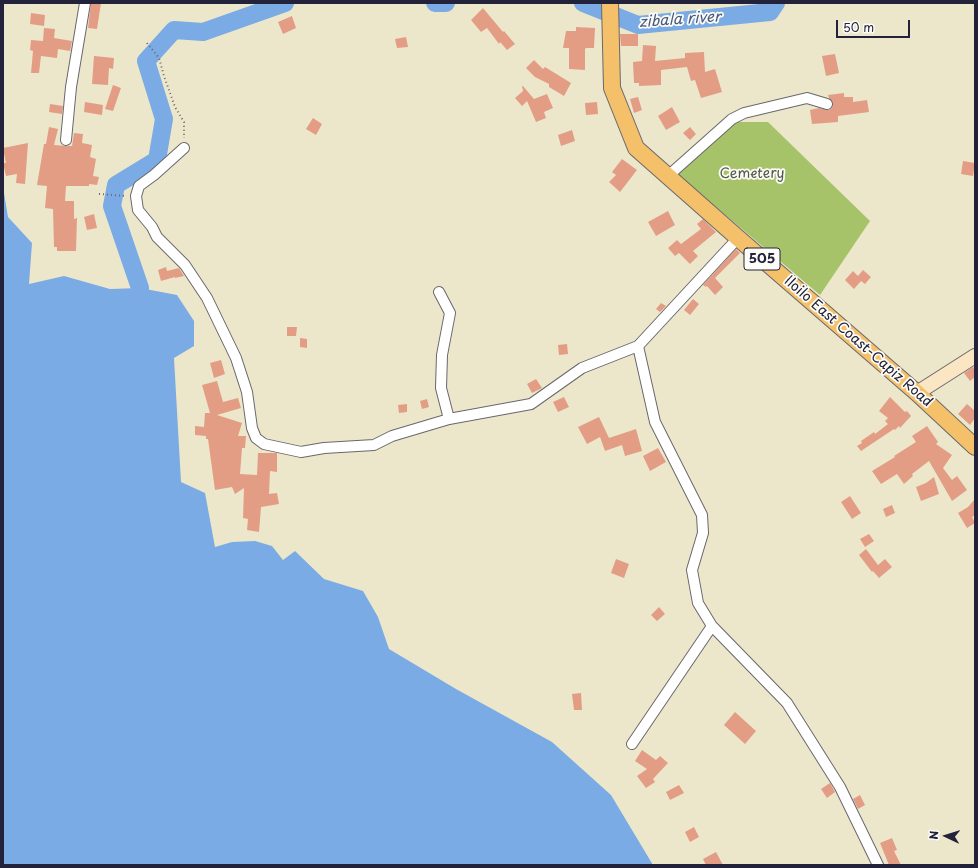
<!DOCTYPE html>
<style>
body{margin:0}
#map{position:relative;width:978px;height:868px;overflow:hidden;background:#ece7cb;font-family:"Playpen Sans",sans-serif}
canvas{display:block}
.frame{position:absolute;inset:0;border:4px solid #22223b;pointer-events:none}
.north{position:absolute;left:926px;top:816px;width:40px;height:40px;-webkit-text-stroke:3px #fdfcf7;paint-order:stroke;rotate:274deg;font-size:11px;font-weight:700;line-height:16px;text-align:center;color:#22223b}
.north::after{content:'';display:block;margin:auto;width:14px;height:18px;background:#22223b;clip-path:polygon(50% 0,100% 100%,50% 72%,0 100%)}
.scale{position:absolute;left:836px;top:20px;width:74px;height:18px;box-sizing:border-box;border:2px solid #22223b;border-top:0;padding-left:5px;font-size:12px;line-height:14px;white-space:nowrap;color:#22223b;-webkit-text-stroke:3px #fdfcf7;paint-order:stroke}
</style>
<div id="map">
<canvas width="978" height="868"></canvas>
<div class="frame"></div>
<div class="north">N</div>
<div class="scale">50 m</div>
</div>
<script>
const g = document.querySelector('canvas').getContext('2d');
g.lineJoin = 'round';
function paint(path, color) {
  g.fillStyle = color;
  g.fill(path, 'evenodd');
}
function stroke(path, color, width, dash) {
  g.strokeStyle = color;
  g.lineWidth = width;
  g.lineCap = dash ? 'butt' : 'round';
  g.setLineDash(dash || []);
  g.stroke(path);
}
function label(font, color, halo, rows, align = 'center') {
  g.font = font + ' "Playpen Sans",sans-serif';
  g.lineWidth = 3.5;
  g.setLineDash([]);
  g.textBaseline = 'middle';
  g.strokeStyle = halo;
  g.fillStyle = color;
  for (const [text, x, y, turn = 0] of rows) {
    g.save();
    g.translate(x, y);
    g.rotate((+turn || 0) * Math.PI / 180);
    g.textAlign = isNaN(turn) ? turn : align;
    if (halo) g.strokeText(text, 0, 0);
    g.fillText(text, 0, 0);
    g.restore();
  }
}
const green = new Path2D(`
 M734 122H768L870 221 820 295 676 173Z`);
const water = new Path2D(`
 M3 187 8 217 32 243 29 284 64 276 110 289 140 288 177 295 194 321V346L174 358 181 482 205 493 215 547 232 542 255 541 272 546 283 560 295 551 324 579 363 591 378 617 389 649 456 689 552 742 611 795 653 865H3Z`);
const river = new Path2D(`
 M435 3H446
 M583 3 638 25 770 12 776 3
 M140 288 112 206 116 185 157 160 164 119 146 61 174 30 203 32 285 3`);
const building = new Path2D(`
 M91 3H101L97 29 88 28Z
 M483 8 503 32 504 31 515 44 507 50 500 42 499 44 487 28 481 32 471 20Z
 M31 13 45 15 44 26 30 24Z
 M292 16 296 28 283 34 278 22Z
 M576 27 595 28 594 48H586L585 49V70L569 69V48H563L566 31H576Z
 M44 28 55 29 54 38 72 41 70 51 58 49 57 58 41 56 39 73H31L33 51 30 50 31 40 43 41Z
 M620 34H638V46H621Z
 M406 37 408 47 397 48 395 39Z
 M643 45 656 46 655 61 685 58V53L704 52 705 72 715 69 722 92 701 98 695 80 691 81 687 67 661 70V85L639 86V83H634L633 62 642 61Z
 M835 54 839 73 826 76 822 56Z
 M94 56 114 58 113 69 109 68 108 85 92 84Z
 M534 60 543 69 545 67 571 83 564 96 549 87V84L535 77 526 68Z
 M113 85 121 88 113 111 105 109Z
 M522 86H523L534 99 547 94 553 108 544 112 546 118 536 122 527 101 522 106 515 98 523 91Z
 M844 93V97H853V102L867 100 869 112 838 116V122L812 124 810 110 819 108 829 110 832 108 833 103 829 98 828 95Z
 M638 97 642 110 634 113 630 99Z
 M85 102 103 105 102 115 84 112Z
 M597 102 598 114 586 115 585 103Z
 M50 104 63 106 62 114 49 112Z
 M672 107 680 122 666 130 658 116Z
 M313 118 322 124 316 135 306 129Z
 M49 127 58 129 54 145 66 146H72L74 133 83 134 82 143 92 145 90 157 96 159 93 176 99 177 97 185 89 184V186H66L65 201H74V219L77 218 76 251H57V247H54L53 209 45 208 47 186 37 185 44 144H46Z
 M690 127 696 134 690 140 683 133Z
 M572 130 575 141 561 146 558 135Z
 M28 143 25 184 16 183 17 174 6 176 3 163H6L3 148Z
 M622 159 637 170 620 192 609 182 616 175 612 172Z
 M963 161 975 163 973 176 961 174Z
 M668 211 675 225 656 236 648 222Z
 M94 214 97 228 87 230 84 217Z
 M703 219 716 232 693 251 698 256 690 264 679 253 675 256 668 248 677 240 681 244 701 229 697 224Z
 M736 249 740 253 715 278 723 287 715 295 707 286 706 287 703 285Z
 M166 267 167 271 179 268 184 276 175 278V277L161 281 158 270Z
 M863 270 871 277 865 284 861 281 854 289 845 280 853 271 858 276Z
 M693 299 699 304 690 315 684 310Z
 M661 303 666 306 660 312 656 309Z
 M287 327H297L296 336H287Z
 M300 338 307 339V348L300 347Z
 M567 344 568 354 559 355 558 345Z
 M221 360 225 374 214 378 210 363Z
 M973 367 975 370V377L970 381 964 373Z
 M536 379 542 388 532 393 527 384Z
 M217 381 223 402 238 398 241 408 217 415 242 423 238 436H246L245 448H242L240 474 257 475 258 453H277V472L270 471 269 494 277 493 279 504 261 507 259 532 247 530 248 519 243 518 244 488 235 494 232 487 215 490 208 439H206V436L195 435V426L204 427 205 413H210L202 385Z
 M564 397 569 407 558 412 553 402Z
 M890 397 905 412 907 411 911 416 900 428 899 426 895 430 894 429 861 451 857 446 862 443 861 441 874 432 875 434 888 424 885 421 888 418 879 411Z
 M427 399 429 407 422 409 420 401Z
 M407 404V412L399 413 398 405Z
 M967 404 975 411V418L970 425 958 414Z
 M599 417 609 438 636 429 642 451 625 456 622 445 605 451 600 437 587 444 578 427Z
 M927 426 938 442 936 444 952 455 943 468 952 480 957 476 967 490 952 501 929 461 912 474 913 476 904 484 897 474 881 484 872 471 895 457 894 456 916 442 912 436Z
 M658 448 666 462 650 471 643 456Z
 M934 477 939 494 921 501 916 487 926 483Z
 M850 496 861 513 852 519 841 502Z
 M975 499V515L972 517 975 523 967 528 958 513 968 507Z
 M892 505 895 513 886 517 883 509Z
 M869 534 874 541 865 547 860 539Z
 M866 549 878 565 885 559 892 567 879 578 873 571 872 572 859 555Z
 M616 559 629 564 624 578 611 573Z
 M659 607 665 614 657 621 651 615Z
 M581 693 582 710H574L572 694Z
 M735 712 756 731 745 744 724 725Z
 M642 750 656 760 660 756 668 763 653 779 655 782 646 788 637 776 647 769 635 761Z
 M830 783 835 792 827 798 821 789Z
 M679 785 684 793 670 800 666 792Z
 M860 795 865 805 858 809 853 799Z
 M694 827 699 837 690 842 685 832Z
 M892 838 897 850 894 851 901 865H889L880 843Z
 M716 852 723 865H706L703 859Z`);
const path = new Path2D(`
 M147 43 159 58 164 76 175 107 184 122V138
 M975 189V193
 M99 194 126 196`);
const street = new Path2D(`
 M66 140 71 87 85 3
 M184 148 154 175 139 186 136 196 138 210 152 227 157 237 185 265 207 298 236 358 247 392 252 428 256 438 264 444 301 452 324 448 374 445 392 436 449 419 531 404 582 368 638 346
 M668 176 732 119 744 113 807 98 827 104
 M738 238 638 346 655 422 702 515 703 533 692 570 698 603 712 626 787 703 840 787 878 865
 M439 292 450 313 442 355 441 388 449 419
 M632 744 712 626`);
const secondary = new Path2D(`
 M917 393 975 356`);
const primary = new Path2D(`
 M610 3 612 88 636 148 738 238 917 393 975 447`);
const shields = [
 [762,259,36]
];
const shieldNames = [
 ["505",762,259]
];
const parkNames = [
 ["Cemetery",752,174]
];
const streetNames = [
 ["Iloilo East Coast-Capiz Road",858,342,41]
];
const waterNames = [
 ["zibala river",680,20,-4]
];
paint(green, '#a7c369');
paint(water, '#7babe5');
stroke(river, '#7babe5', 18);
paint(building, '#e39d85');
stroke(street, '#69676d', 12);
stroke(secondary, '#69676d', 16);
stroke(primary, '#69676d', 18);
stroke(path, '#69676d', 2, [1, 3]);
stroke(street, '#fff', 10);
stroke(secondary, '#fbe6c3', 14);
stroke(primary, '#f4c16a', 16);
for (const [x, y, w] of shields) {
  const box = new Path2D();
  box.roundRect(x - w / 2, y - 11, w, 22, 3);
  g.fillStyle = '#fdfcf7';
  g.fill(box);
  stroke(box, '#22223b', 1);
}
label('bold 13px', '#22223b', null, shieldNames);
label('14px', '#515a4b', '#fdfcf7', parkNames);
label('14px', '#22223b', '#fdfcf7', streetNames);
label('italic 15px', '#46597f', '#fdfcf7', waterNames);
</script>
